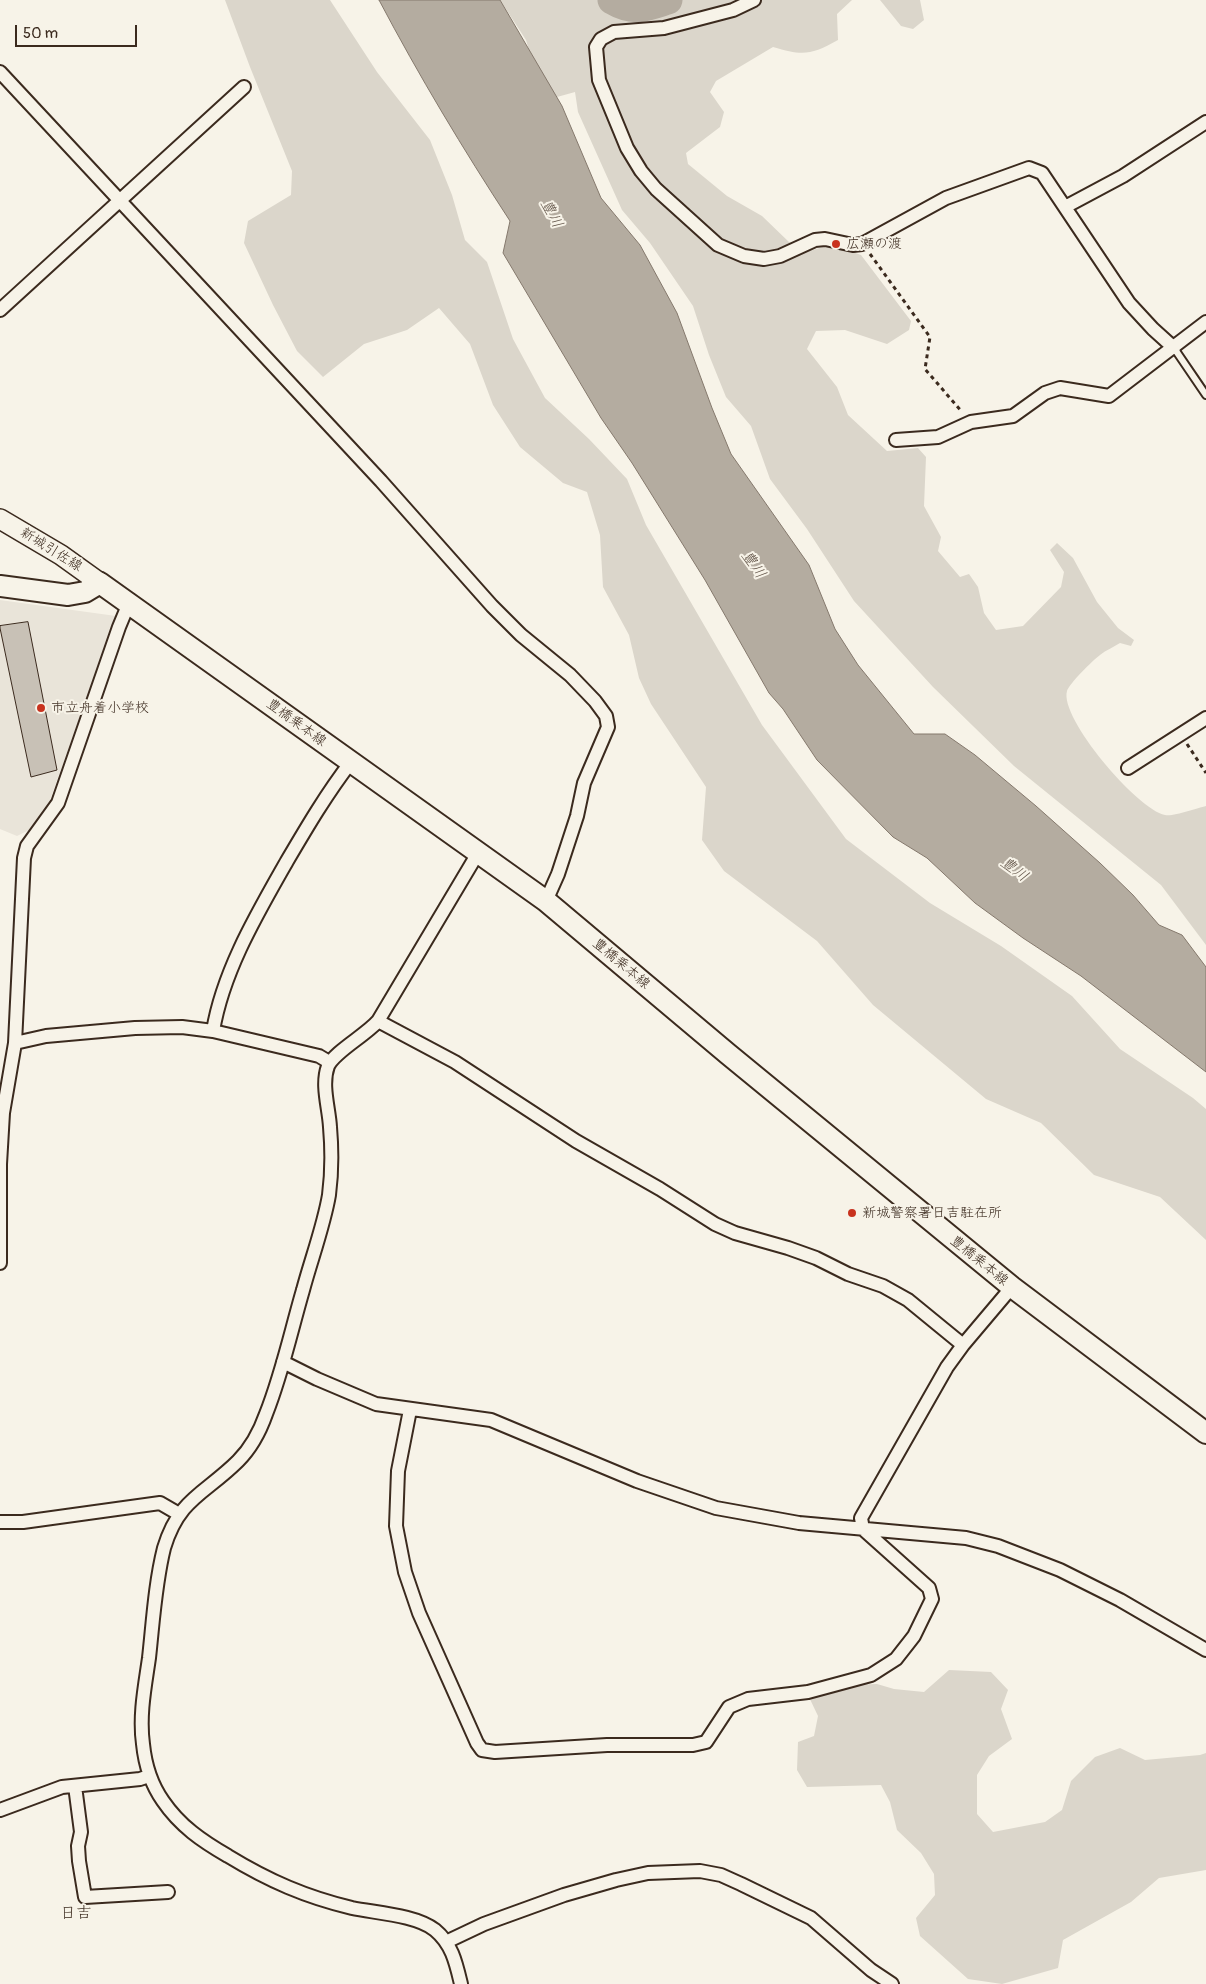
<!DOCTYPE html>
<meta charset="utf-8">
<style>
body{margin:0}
#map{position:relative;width:1206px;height:1984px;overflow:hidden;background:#f7f3e8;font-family:Pangolin,sans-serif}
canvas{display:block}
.scale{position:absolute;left:15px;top:25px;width:122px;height:22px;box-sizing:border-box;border:2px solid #3b2a1e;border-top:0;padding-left:6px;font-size:15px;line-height:18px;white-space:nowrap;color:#3b2a1e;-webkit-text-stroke:4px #f7f3e8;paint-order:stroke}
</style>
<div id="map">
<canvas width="1206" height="1984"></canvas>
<div class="scale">50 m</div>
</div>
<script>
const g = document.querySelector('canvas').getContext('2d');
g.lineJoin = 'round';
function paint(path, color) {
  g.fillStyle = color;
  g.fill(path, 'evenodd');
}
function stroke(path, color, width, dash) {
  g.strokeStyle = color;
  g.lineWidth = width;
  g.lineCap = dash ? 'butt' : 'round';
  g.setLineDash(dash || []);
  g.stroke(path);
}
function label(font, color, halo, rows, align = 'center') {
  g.font = font + ' Pangolin,"Klee One",sans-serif';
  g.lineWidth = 4;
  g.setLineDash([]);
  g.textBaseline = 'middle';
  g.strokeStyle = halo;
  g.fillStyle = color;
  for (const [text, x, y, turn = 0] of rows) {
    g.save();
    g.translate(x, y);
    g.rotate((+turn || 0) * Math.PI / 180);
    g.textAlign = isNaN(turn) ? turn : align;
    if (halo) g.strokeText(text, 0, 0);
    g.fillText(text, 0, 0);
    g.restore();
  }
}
const built = new Path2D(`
 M0 600 116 616 50 800 29 830 17 836 0 829Z`);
const green = new Path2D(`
 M225 0H330L377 72 430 140 452 195 465 240 487 262 513 339 545 398 589 439 627 479 646 525 762 725 846 839 930 903 1001 946 1072 996 1120 1049 1193 1098 1206 1109V1240L1160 1197 1094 1175 1041 1123 986 1099 873 1005 817 941 724 871 702 840 706 787 651 704 639 678 629 635 603 587 600 535 587 492 563 483 520 447 493 405 470 344 439 308 407 330 364 344 323 377 297 351 273 305 244 243 248 221 291 195 292 171 250 67Z
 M500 0H852L837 14 838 40C811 55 803 56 773 47L716 81 710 92 724 112 720 127 686 153 688 164 727 196 762 216 789 242 809 251 823 247 850 251 861 255 911 321 909 330 887 344 845 330 816 331 807 349 837 387 848 415 887 451 918 448 926 457 924 506 941 537 938 551 960 577 969 574 978 587 984 613 996 630 1023 626 1061 587 1064 572 1050 550 1057 543 1073 558 1097 602 1118 628 1134 640 1131 646 1120 643C1114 647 1106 650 1100 655 1093 660 1069 684 1067 691 1059 718 1138 810 1165 815 1173 817 1197 808 1206 806V945L1161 885 1014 766 933 687 854 601 807 529 770 479 751 426 726 397 709 355 693 306 650 243 622 210 578 112 575 92 557 97 539 84 526 40Z
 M880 0H920L924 20 913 29 901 26Z
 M949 1670 991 1672 1008 1690 1001 1709 1012 1739 989 1756 977 1775V1814L993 1832 1045 1822 1062 1810 1071 1781 1095 1757 1120 1748 1145 1760 1200 1755 1206 1753V1870L1159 1878 1131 1902 1063 1940 1058 1968 1002 1984 968 1979 920 1936 916 1918 935 1895 934 1874 921 1853 897 1830 890 1802 881 1785 807 1787 797 1770 798 1742 814 1736 818 1716 808 1695 819 1686 877 1684 894 1689 924 1692Z`);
const water = new Path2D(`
 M379 0H500L562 106 601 198 640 245 677 313 712 408 731 454 809 565 835 629 858 665 914 734H945L975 755 1036 806 1100 863 1133 895 1159 925 1182 935 1206 967V1072L1081 976 1023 938 975 903 927 858 893 837 817 760 783 709 769 693 705 580 632 463 601 418 503 253 510 221C463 149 419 76 379 0Z`);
const river = new Path2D(`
 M612 0C634 13 646 7 668 0`);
const building = new Path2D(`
 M28 622 57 770 31 777 0 628V626Z`);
const path = new Path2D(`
 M870 254 930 337 925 369 962 412
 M1187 744 1206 773`);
const lane = new Path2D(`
 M1174 348 1206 395`);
const street = new Path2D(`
 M754 0 733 10 664 28 614 32 601 39 596 47 599 80 627 148 641 171 656 189 718 245 744 256 764 259 780 256 815 240 825 239 853 245 862 244 946 198 1029 168 1042 173 1129 303 1153 329 1174 348
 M0 72 381 481 492 606 521 635 570 675 595 701 606 716 608 727 584 783 577 816 558 874 546 901
 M1065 207 1123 176 1206 122
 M0 310 244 87
 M896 440 938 437 971 422 1013 416 1045 393 1060 388 1109 396 1206 322
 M1128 768 1206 718
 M378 1021 455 1062 576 1141 660 1189 715 1224 735 1233 788 1248 816 1258 848 1274 883 1286 908 1300 963 1345 1012 1287
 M213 1031C223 971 257 914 287 861 307 827 327 793 351 762
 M15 1043 46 1036 135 1028 182 1027 213 1031 319 1056 329 1062
 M0 1263V1164L3 1113 15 1043 24 858 27 846 58 803 119 627 129 603
 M283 1362 317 1379 376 1404 491 1420 637 1481 716 1508 799 1523 966 1538 998 1546 1060 1570 1120 1600 1206 1650
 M410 1410 398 1471 396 1526 405 1572 419 1613 477 1743 482 1750 495 1752 607 1745H693L706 1742 729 1707 748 1699 808 1692 871 1675 896 1659 914 1636 932 1599 929 1588 863 1529 861 1518 947 1367 963 1345
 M0 1522H23L160 1503 179 1514
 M75 1786 81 1832 78 1846 79 1861 85 1897 168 1892
 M0 1810 62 1787 140 1779 149 1776
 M446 1942 484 1924 564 1895 616 1880 648 1873 700 1871 721 1875 741 1884 811 1918 871 1970 892 1984
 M461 1984C456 1963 452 1944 435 1930 416 1915 376 1913 352 1908 306 1897 269 1881 228 1856 202 1841 180 1826 163 1801 151 1784 145 1764 143 1744 139 1715 145 1686 149 1658 153 1622 155 1584 164 1548 179 1498 205 1494 238 1461 251 1448 260 1431 266 1414 282 1374 291 1331 303 1290 311 1260 324 1225 329 1195 332 1172 332 1150 330 1127 329 1108 321 1085 328 1066 334 1052 366 1035 378 1021L478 853`);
const secondary = new Path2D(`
 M0 519 61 555 100 583`);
const primary = new Path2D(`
 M0 586 68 595 85 592 100 583 546 901 728 1054 1012 1287 1206 1433`);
const markers = [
 [836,244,5,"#c8321e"],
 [41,708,5,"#c8321e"],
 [852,1213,5,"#c8321e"]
];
const poiNames = [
 ["広瀬の渡",846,244],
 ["市立舟着小学校",51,708],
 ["新城警察署日吉駐在所",862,1213]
];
const streetNames = [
 ["新城引佐線",51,550,32],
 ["豊橋乗本線",296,723,36],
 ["豊橋乗本線",621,964,40],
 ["豊橋乗本線",979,1261,39]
];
const waterNames = [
 ["豊川",551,214,62],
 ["豊川",753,565,55],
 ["豊川",1014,870,37]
];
const quarterNames = [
 ["日吉",76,1914]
];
paint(built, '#e9e4d9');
paint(green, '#dbd6cb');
paint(water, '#b4aca0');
stroke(water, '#84786c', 1);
stroke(river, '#b4aca0', 29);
paint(building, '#c8c1b6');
stroke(building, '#3b2a1e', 1);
stroke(lane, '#3b2a1e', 10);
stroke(street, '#3b2a1e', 16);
stroke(secondary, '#3b2a1e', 22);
stroke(primary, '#3b2a1e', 24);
stroke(path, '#3b2a1e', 3, [4, 4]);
stroke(lane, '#f7f3e8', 6);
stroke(street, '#f7f3e8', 12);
stroke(secondary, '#f7f3e8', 19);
stroke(primary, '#f7f3e8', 20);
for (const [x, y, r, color] of markers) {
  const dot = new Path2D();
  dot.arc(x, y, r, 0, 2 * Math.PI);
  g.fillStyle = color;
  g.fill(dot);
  stroke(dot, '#f7f3e8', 2);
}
label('14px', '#3b2a1e', '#f7f3e8', poiNames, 'left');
label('14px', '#3b2a1e', '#f7f3e8', streetNames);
label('italic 15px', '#5f5145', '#f7f3e8', waterNames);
label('16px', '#3b2a1e', '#f7f3e8', quarterNames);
</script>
